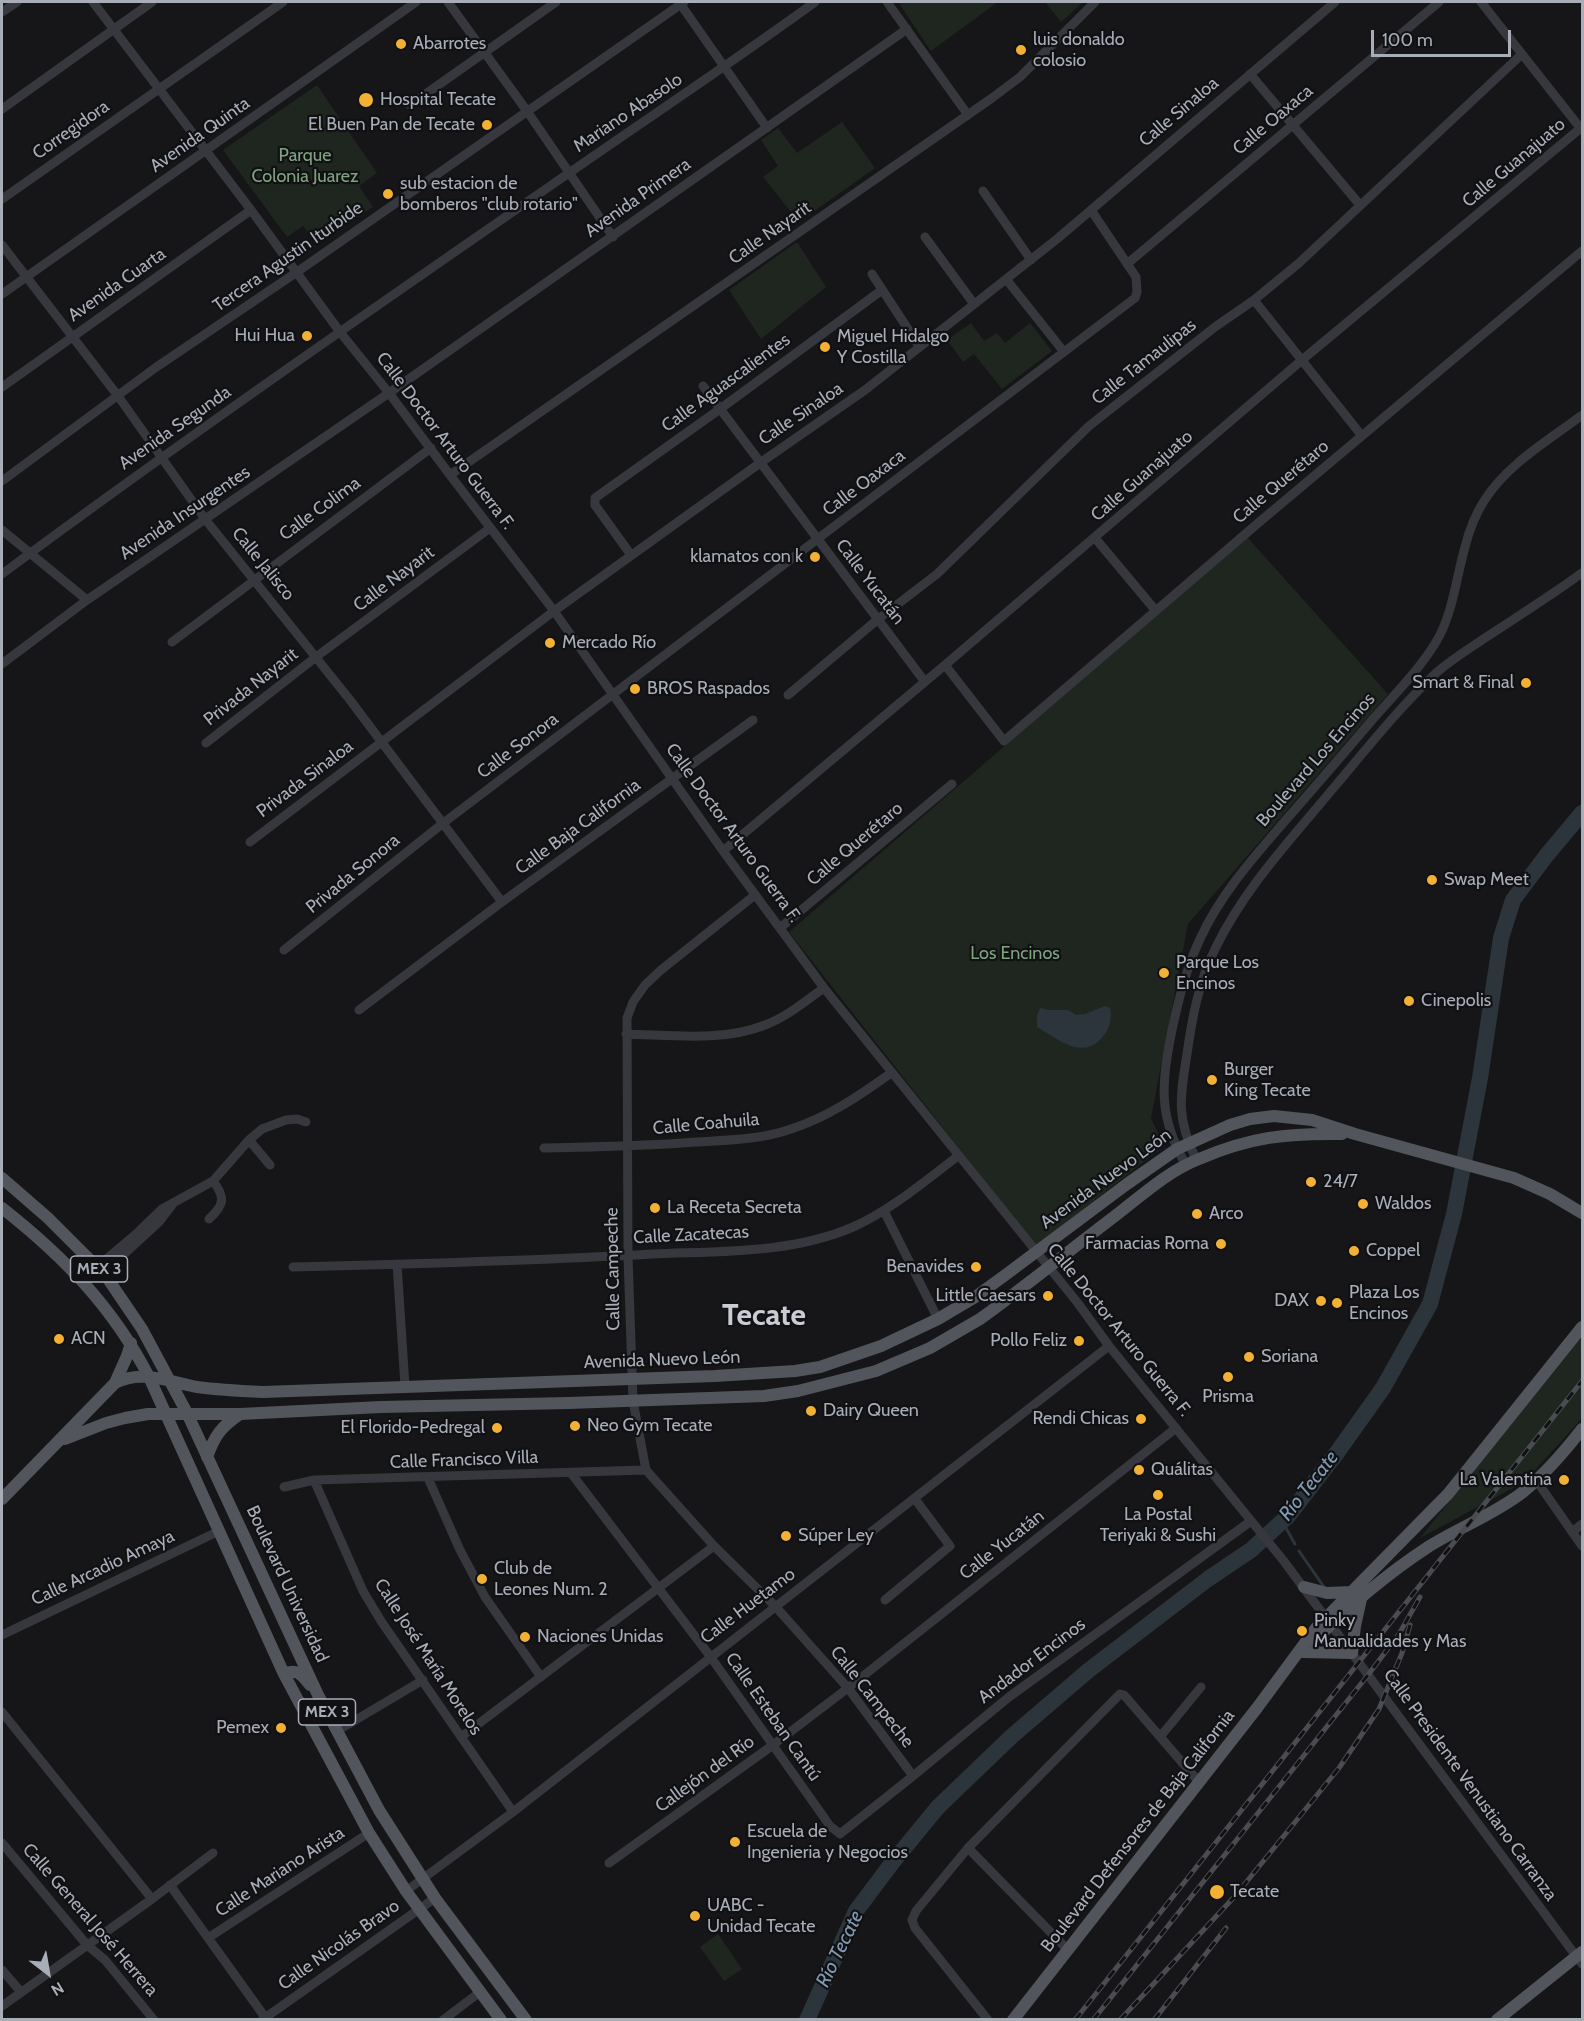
<!DOCTYPE html>
<meta charset="utf-8">
<style>
body{margin:0}
#map{position:relative;width:1584px;height:2021px;overflow:hidden;background:#161618;font-family:Cabin,sans-serif}
canvas{display:block}
.frame{position:absolute;inset:0;border:3px solid #a8adb8;pointer-events:none}
.north{position:absolute;left:18px;top:1943px;width:60px;height:60px;-webkit-text-stroke:4px #111113;paint-order:stroke;rotate:149deg;font-size:16px;font-weight:700;line-height:24px;text-align:center;color:#a8adb8}
.north::after{content:'';display:block;margin:auto;width:21px;height:27px;background:#a8adb8;clip-path:polygon(50% 0,100% 100%,50% 72%,0 100%)}
.scale{position:absolute;left:1371px;top:30px;width:140px;height:27px;box-sizing:border-box;border:3px solid #a8adb8;border-top:0;padding-left:8px;font-size:18px;line-height:21px;white-space:nowrap;color:#a8adb8;-webkit-text-stroke:4px #111113;paint-order:stroke}
</style>
<div id="map">
<canvas width="1584" height="2021"></canvas>
<div class="frame"></div>
<div class="north">N</div>
<div class="scale">100 m</div>
</div>
<script>
const g = document.querySelector('canvas').getContext('2d');
g.lineJoin = 'round';
function paint(path, color) {
  g.fillStyle = color;
  g.fill(path, 'evenodd');
}
function stroke(path, color, width, dash) {
  g.strokeStyle = color;
  g.lineWidth = width;
  g.lineCap = dash ? 'butt' : 'round';
  g.setLineDash(dash || []);
  g.stroke(path);
}
function label(font, color, halo, rows, align = 'center') {
  g.font = font + ' Cabin,sans-serif';
  g.lineWidth = 4.5;
  g.setLineDash([]);
  g.textBaseline = 'middle';
  g.strokeStyle = halo;
  g.fillStyle = color;
  for (const [text, x, y, turn = 0] of rows) {
    g.save();
    g.translate(x, y);
    g.rotate((+turn || 0) * Math.PI / 180);
    g.textAlign = isNaN(turn) ? turn : align;
    if (halo) g.strokeText(text, 0, 0);
    g.fillText(text, 0, 0);
    g.restore();
  }
}
const green = new Path2D(`
 M898 2H998L931 51Z
 M1045 2H1083L1061 22Z
 M317 85 377 173 359 186 373 207 317 244 303 226 287 237 223 150Z
 M842 122 875 168 799 222 763 177 778 166 761 140 778 128 797 153Z
 M797 242 826 287 761 339 729 290Z
 M971 323 984 341 997 333 1005 343 1030 323 1052 351 1002 389 974 354 963 362 947 340Z
 M1247 537 1388 694 1188 924 1151 1118 1164 1146 1036 1246 789 932Z
 M1582 1337V1417L1577 1424 1524 1482 1420 1538Z
 M718 1934 742 1969 724 1981 700 1947Z`);
const water = new Path2D(`
 M1105 1006 1110 1008C1112 1016 1110 1028 1104 1035 1084 1062 1059 1040 1037 1027V1016L1040 1008 1049 1010H1068L1076 1015 1085 1014Z`);
const stream = new Path2D(`
 M1282 1521 1295 1544
 M1299 1551 1324 1587`);
const river = new Path2D(`
 M807 2020 856 1911 892 1863 938 1807 1012 1736 1089 1670 1208 1579 1251 1550 1288 1516 1336 1454 1383 1388 1430 1304 1454 1214 1480 1078 1501 938 1513 900 1546 856 1582 813`);
const minor = new Path2D(`
 M93 2 251 210 340 332 389 393 450 475 554 611 723 851 824 988 1077 1302 1109 1346 1283 1560 1582 1964
 M448 2 527 111 613 237
 M679 2 767 128
 M887 2 968 115
 M1481 2 1581 129
 M2 12 17 2
 M1250 74 1360 205
 M410 105 556 2
 M2 109 152 2
 M983 191 1031 260
 M2 199 283 2
 M925 237 974 304
 M2 245 118 396 205 519 350 700 502 902
 M1127 264 1439 2
 M872 274 919 346
 M1006 279 1064 352
 M2 294 416 2
 M1254 300 1362 436
 M703 386 925 682
 M2 387 251 210
 M450 475 992 98 1020 77 1095 2
 M2 481 155 368 297 272 684 2
 M2 530 87 600
 M1095 538 1156 611
 M631 555 595 505V498L720 409 882 290
 M2 574C188 436 378 305 569 173 651 116 734 61 815 2
 M172 642 431 448
 M2 664 87 600 389 393 907 29
 M945 665 1004 741 1257 524 1582 251
 M788 695 877 620 937 574 1089 426 1215 327 1254 300 1299 263 1521 55
 M206 743 316 657 490 528
 M250 842 554 611 760 463 865 390 1057 239 1335 2
 M723 851 945 665 1302 360 1582 127
 M755 895 661 970 645 985 633 1002 627 1018 628 1256 633 1401 646 1470 714 1546 775 1606 848 1688 913 1776
 M780 928 952 784
 M284 950 442 824 1135 298 1137 292 1136 277 1091 210
 M359 1010 502 902 753 720
 M626 1034C671 1035 723 1042 765 1025 787 1017 805 1001 824 988
 M249 1140 270 1165
 M544 1148C595 1147 645 1146 696 1142 728 1140 760 1140 791 1129 828 1117 859 1096 891 1073
 M1196 1159C1176 1118 1180 1097 1187 1054 1192 1018 1199 981 1215 949 1245 887 1293 837 1336 785 1368 747 1400 707 1436 673 1452 659 1470 648 1488 636 1520 615 1552 595 1582 573
 M1186 1165C1158 1117 1161 1083 1172 1030 1179 998 1186 969 1200 939 1220 895 1253 858 1284 822 1314 788 1344 753 1373 719 1395 694 1419 670 1436 642 1453 614 1456 578 1465 547 1469 531 1475 515 1484 501 1506 465 1549 440 1582 415
 M884 1211 938 1319
 M209 1219C224 1205 226 1198 213 1181
 M397 1264 405 1386
 M97 1267 135 1235 162 1209 213 1181 249 1140 262 1129 286 1120 297 1119 306 1122
 M293 1267C413 1264 532 1261 652 1254 718 1251 791 1254 853 1227 891 1210 925 1181 958 1156
 M106 1276 122 1256 159 1222 172 1205
 M571 1473 710 1656 830 1826 840 1834 913 1776 1009 1697 1251 1521
 M428 1478 460 1550 485 1597 541 1677
 M314 1480 363 1591 381 1621 513 1812
 M1536 1480 1582 1546
 M284 1487 314 1480 646 1470
 M1572 1532 1582 1524
 M885 1600 950 1546 915 1499
 M2 1635 219 1531
 M2 1712 152 1899
 M337 1731 423 1680
 M461 1737 714 1546
 M1160 1737 1201 1687
 M2 1843 87 1945 105 1960 154 2020
 M968 1848 1068 1950
 M609 1863 773 1745 848 1688 1176 1428
 M170 1885 267 2020
 M406 1891 513 1812 1109 1346
 M208 1938 369 1833
 M2 1970 21 1992
 M2 2006 152 1899 213 1853
 M262 2020 435 1898
 M443 2020 480 1992
 M988 2020 915 1928 912 1920 916 1911 968 1848 1120 1694 1124 1695 1199 1782`);
const major = new Path2D(`
 M2 1178 48 1218 106 1276 142 1329 187 1413 318 1695 379 1810 435 1898 526 2020
 M2 1208C63 1256 113 1307 149 1377L284 1674 369 1833 406 1891 501 2020
 M115 1383 127 1356 131 1343
 M65 1439 106 1423 125 1418 148 1414H240L381 1407 569 1403 764 1396 798 1391 876 1371 930 1348 980 1319C1026 1286 1070 1250 1115 1216 1141 1196 1168 1171 1199 1159 1250 1137 1287 1133 1342 1134
 M207 1457C215 1435 221 1427 240 1414
 M2 1499 115 1383C141 1369 170 1382 197 1387 219 1390 241 1391 263 1392L715 1376 795 1371 820 1367 881 1346 938 1319 975 1297 1004 1276 1127 1184 1177 1149 1230 1125 1250 1119 1274 1116 1312 1120 1355 1134 1514 1178 1550 1194 1582 1213
 M1304 1587 1327 1593 1351 1592
 M1314 1641C1349 1606 1387 1574 1428 1547 1458 1528 1495 1514 1523 1492 1545 1474 1565 1451 1582 1429
 M1303 1652 1352 1653 1355 1626 1361 1599
 M284 1674C297 1668 302 1675 310 1685
 M1013 2020 1257 1708 1316 1628 1448 1494 1582 1327
 M1497 2020 1582 1952`);
const rail = new Path2D(`
 M1075 2020 1582 1381
 M1093 2020 1368 1675 1399 1634 1420 1597
 M1120 2020 1235 1896 1339 1768 1379 1709 1402 1653 1410 1625
 M1154 2020 1226 1928`);
const markers = [
 [401,44,6,"#f2b134"],
 [1021,50,6,"#f2b134"],
 [366,100,8,"#f2b134"],
 [487,125,6,"#f2b134"],
 [388,194,6,"#f2b134"],
 [307,336,6,"#f2b134"],
 [825,347,6,"#f2b134"],
 [815,557,6,"#f2b134"],
 [550,643,6,"#f2b134"],
 [1526,683,6,"#f2b134"],
 [635,689,6,"#f2b134"],
 [1432,880,6,"#f2b134"],
 [1164,973,6,"#f2b134"],
 [1409,1001,6,"#f2b134"],
 [1212,1080,6,"#f2b134"],
 [1311,1182,6,"#f2b134"],
 [1363,1204,6,"#f2b134"],
 [655,1208,6,"#f2b134"],
 [1197,1214,6,"#f2b134"],
 [1221,1244,6,"#f2b134"],
 [1354,1251,6,"#f2b134"],
 [976,1267,6,"#f2b134"],
 [1048,1296,6,"#f2b134"],
 [1321,1301,6,"#f2b134"],
 [1337,1303,6,"#f2b134"],
 [59,1339,6,"#f2b134"],
 [1079,1341,6,"#f2b134"],
 [1249,1357,6,"#f2b134"],
 [1228,1377,6,"#f2b134"],
 [811,1411,6,"#f2b134"],
 [1141,1419,6,"#f2b134"],
 [575,1426,6,"#f2b134"],
 [497,1428,6,"#f2b134"],
 [1139,1470,6,"#f2b134"],
 [1564,1480,6,"#f2b134"],
 [1158,1495,6,"#f2b134"],
 [786,1536,6,"#f2b134"],
 [482,1579,6,"#f2b134"],
 [1302,1631,6,"#f2b134"],
 [525,1637,6,"#f2b134"],
 [281,1728,6,"#f2b134"],
 [735,1842,6,"#f2b134"],
 [1217,1892,8,"#f2b134"],
 [695,1916,6,"#f2b134"]
];
const shields = [
 [99,1269,57],
 [327,1712,57]
];
const shieldNames = [
 ["MEX 3",99,1269],
 ["MEX 3",327,1712]
];
const poiNames = [
 ["luis donaldo",1033,40],
 ["colosio",1033,61],
 ["Abarrotes",413,44],
 ["Hospital Tecate",380,100],
 ["El Buen Pan de Tecate",475,125,"right"],
 ["sub estacion de",400,184],
 ["bomberos \"club rotario\"",400,205],
 ["Hui Hua",295,336,"right"],
 ["Miguel Hidalgo",837,337],
 ["Y Costilla",837,358],
 ["klamatos con k",803,557,"right"],
 ["Mercado Río",562,643],
 ["Smart & Final",1514,683,"right"],
 ["BROS Raspados",647,689],
 ["Swap Meet",1444,880],
 ["Parque Los",1176,963],
 ["Encinos",1176,984],
 ["Cinepolis",1421,1001],
 ["Burger",1224,1070],
 ["King Tecate",1224,1091],
 ["24/7",1323,1182],
 ["Waldos",1375,1204],
 ["La Receta Secreta",667,1208],
 ["Arco",1209,1214],
 ["Farmacias Roma",1209,1244,"right"],
 ["Coppel",1366,1251],
 ["Benavides",964,1267,"right"],
 ["Plaza Los",1349,1293],
 ["Encinos",1349,1314],
 ["Little Caesars",1036,1296,"right"],
 ["DAX",1309,1301,"right"],
 ["ACN",71,1339],
 ["Pollo Feliz",1067,1341,"right"],
 ["Soriana",1261,1357],
 ["Prisma",1228,1397,"center"],
 ["Dairy Queen",823,1411],
 ["Rendi Chicas",1129,1419,"right"],
 ["Neo Gym Tecate",587,1426],
 ["El Florido-Pedregal",485,1428,"right"],
 ["Quálitas",1151,1470],
 ["La Valentina",1552,1480,"right"],
 ["La Postal",1158,1515,"center"],
 ["Teriyaki & Sushi",1158,1536,"center"],
 ["Súper Ley",798,1536],
 ["Club de",494,1569],
 ["Leones Num. 2",494,1590],
 ["Pinky",1314,1621],
 ["Manualidades y Mas",1314,1642],
 ["Naciones Unidas",537,1637],
 ["Pemex",269,1728,"right"],
 ["Escuela de",747,1832],
 ["Ingenieria y Negocios",747,1853],
 ["Tecate",1230,1892],
 ["UABC -",707,1906],
 ["Unidad Tecate",707,1927]
];
const streetNames = [
 ["Calle Sinaloa",1179,112,-40],
 ["Mariano Abasolo",628,113,-34],
 ["Calle Oaxaca",1273,120,-40],
 ["Corregidora",71,130,-35],
 ["Avenida Quinta",200,135,-35],
 ["Calle Guanajuato",1514,163,-40],
 ["Avenida Primera",638,198,-35],
 ["Calle Nayarit",770,233,-35],
 ["Tercera Agustin Iturbide",288,257,-35],
 ["Avenida Cuarta",117,285,-35],
 ["Calle Tamaulipas",1144,362,-38],
 ["Calle Aguascalientes",726,383,-36],
 ["Calle Sinaloa",801,414,-34],
 ["Avenida Segunda",175,428,-35],
 ["Calle Doctor Arturo Guerra F.",445,441,53],
 ["Calle Guanajuato",1142,476,-41],
 ["Calle Querétaro",1281,482,-40],
 ["Calle Oaxaca",864,483,-37],
 ["Calle Colima",320,509,-36],
 ["Avenida Insurgentes",185,513,-34],
 ["Calle Jalisco",263,564,51],
 ["Calle Nayarit",394,579,-37],
 ["Calle Yucatán",870,582,53],
 ["Privada Nayarit",251,687,-38],
 ["Calle Sonora",518,746,-37],
 ["Boulevard Los Encinos",1316,760,-49],
 ["Privada Sinaloa",305,779,-37],
 ["Calle Baja California",578,827,-36],
 ["Calle Doctor Arturo Guerra F.",733,833,54],
 ["Calle Querétaro",855,844,-40],
 ["Privada Sonora",353,874,-39],
 ["Calle Coahuila",706,1124,-5],
 ["Avenida Nuevo León",1106,1179,-36],
 ["Calle Zacatecas",691,1235,-3],
 ["Calle Campeche",613,1269,-91],
 ["Calle Doctor Arturo Guerra F.",1119,1330,51],
 ["Avenida Nuevo León",662,1360,-2],
 ["Calle Francisco Villa",464,1460,-2],
 ["Calle Yucatán",1002,1545,-38],
 ["Calle Arcadio Amaya",103,1568,-25],
 ["Boulevard Universidad",287,1584,65],
 ["Calle Huetamo",748,1606,-37],
 ["Calle José María Morelos",428,1657,57],
 ["Andador Encinos",1032,1661,-37],
 ["Calle Campeche",872,1697,52],
 ["Calle Esteban Cantú",773,1717,55],
 ["Callejón del Río",705,1774,-36],
 ["Calle Presidente Venustiano Carranza",1470,1785,54],
 ["Boulevard Defensores de Baja California",1138,1831,-52],
 ["Calle Mariano Arista",280,1872,-33],
 ["Calle General José Herrera",90,1920,49],
 ["Calle Nicolás Bravo",339,1945,-35]
];
const parkNames = [
 ["Parque",305,156],
 ["Colonia Juarez",305,177],
 ["Los Encinos",1015,954]
];
const waterNames = [
 ["Río Tecate",1309,1486,-52],
 ["Río Tecate",840,1949,-64]
];
const townNames = [
 ["Tecate",764,1316]
];
paint(green, '#1e261f');
paint(water, '#2c353c');
stroke(stream, '#2c353c', 3);
stroke(river, '#2c353c', 16);
stroke(minor, '#37383d', 9);
stroke(major, '#53555c', 12);
stroke(rail, '#4a4c52', 5);
stroke(rail, '#111113', 3, [9]);
for (const [x, y, r, color] of markers) {
  const dot = new Path2D();
  dot.arc(x, y, r, 0, 2 * Math.PI);
  g.fillStyle = color;
  g.fill(dot);
  stroke(dot, '#111113', 2);
}
for (const [x, y, w] of shields) {
  const box = new Path2D();
  box.roundRect(x - w / 2, y - 13, w, 26, 4.5);
  g.fillStyle = '#111113';
  g.fill(box);
  stroke(box, '#a8adb8', 1.5);
}
label('bold 16px', '#a8adb8', null, shieldNames);
label('18px', '#a8adb8', '#111113', poiNames, 'left');
label('18px', '#a8adb8', '#111113', streetNames);
label('18px', '#7fa381', '#111113', parkNames);
label('italic 20px', '#7f9bb3', '#111113', waterNames);
label('bold 30px', '#c9ccd4', '#111113', townNames);
</script>
